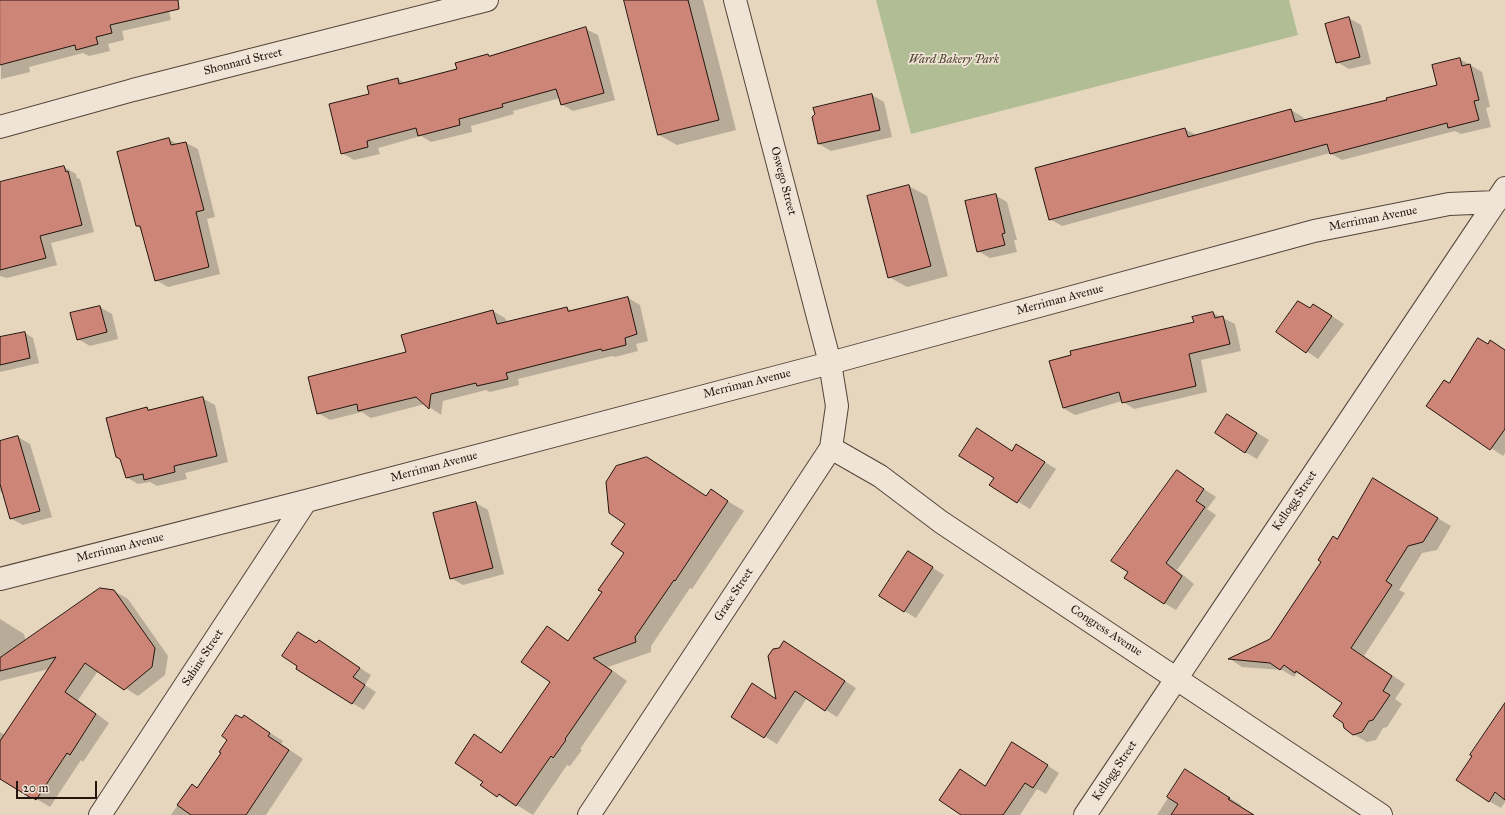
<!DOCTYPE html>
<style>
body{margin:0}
#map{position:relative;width:1505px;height:815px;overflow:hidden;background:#e6d6be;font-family:"IM FELL Great Primer",serif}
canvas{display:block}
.scale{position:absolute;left:16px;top:781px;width:81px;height:18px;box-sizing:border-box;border:2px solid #24140d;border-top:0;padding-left:5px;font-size:12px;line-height:14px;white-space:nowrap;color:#24140d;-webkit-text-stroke:3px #efe4d5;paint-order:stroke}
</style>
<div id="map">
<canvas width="1505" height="815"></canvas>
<div class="scale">20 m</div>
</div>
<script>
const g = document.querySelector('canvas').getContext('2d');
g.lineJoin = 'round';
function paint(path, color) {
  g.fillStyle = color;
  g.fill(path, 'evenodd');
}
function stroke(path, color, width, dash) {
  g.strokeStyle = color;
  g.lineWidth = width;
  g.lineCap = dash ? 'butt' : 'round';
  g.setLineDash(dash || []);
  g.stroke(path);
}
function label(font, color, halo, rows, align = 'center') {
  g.font = font + ' "IM FELL Great Primer",serif';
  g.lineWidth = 3.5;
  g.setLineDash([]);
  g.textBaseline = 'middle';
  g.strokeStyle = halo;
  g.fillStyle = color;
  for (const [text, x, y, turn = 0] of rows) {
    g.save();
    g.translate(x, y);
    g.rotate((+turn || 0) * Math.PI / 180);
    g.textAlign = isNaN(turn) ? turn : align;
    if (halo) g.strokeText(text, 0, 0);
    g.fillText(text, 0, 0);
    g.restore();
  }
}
const green = new Path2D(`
 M876 0H1289L1298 35 911 134Z`);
const shadow = new Path2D(`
 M0 0H166L171 20 122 31 124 40 108 44 110 51 89 56 83 53 29 67 30 72 1 79Z
 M631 0H703L736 130 677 145 659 135 626 1Z
 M1349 18 1361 25 1371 64 1349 69 1337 62Z
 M586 29 598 35 615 100 573 111 561 104 560 98 513 111 514 114 471 126 472 132 431 142 421 136 378 148 380 154 354 160 342 153 371 94 398 79 405 83 458 70 488 55 491 57Z
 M1460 59 1482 72 1490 107 1486 108 1491 127 1461 134 1455 131 1342 160 1330 153 1062 226 1050 219 1185 129 1196 135 1291 110 1303 117 1304 121 1388 101 1438 85 1433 66Z
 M872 95 884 102 892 137 831 151 819 144Z
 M169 139 178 145 186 143 198 149 215 217 207 219 220 274 168 287 156 280 142 229 137 226Z
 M64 167 76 174 77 178 80 179 94 232 51 243 57 265 7 278 0 276V184Z
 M909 186 927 196 948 276 907 287 889 277 868 197Z
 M995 195 1007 202 1017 240H1014L1017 252 990 258 978 251Z
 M628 298 640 305 648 341 636 344 638 351 615 357 612 356 518 379 519 385 490 392 486 390 443 401 441 415 425 404 371 418 362 412 330 420 318 413 407 353 493 311 505 318 507 323 567 308 572 311Z
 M100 307 112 314 118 339 90 346 78 339Z
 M1311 309 1326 312 1344 324 1318 359 1277 331Z
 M1213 313 1235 324 1241 351 1201 360 1207 392 1134 409 1122 401 1075 415 1063 408Z
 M25 333 33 338 39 363 0 372V338Z
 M1488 345 1505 350V453L1503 456 1428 406Z
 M202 398 215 405 228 462 185 473 187 479 157 486 150 482 138 484 126 477 147 408 150 410Z
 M1228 415 1269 440 1257 459 1245 452Z
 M18 437 30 444 52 517 23 525 10 518 4 495 0 491V442Z
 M1012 452H1029L1056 469 1030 509 991 485Z
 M647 458 707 497 711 491 744 511 692 589 690 588 651 646V652L608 667 627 681 580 749 582 750 570 766 567 765 533 815 515 804 514 805 482 785 484 782 475 736 502 753 552 682 547 627 569 641 603 592 625 553 626 523Z
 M1178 472 1216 497 1207 509 1216 515 1177 570 1194 584 1176 610 1164 603 1130 572Z
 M1387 488 1451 526 1437 550 1422 553 1399 590 1405 593 1364 656 1405 684 1395 699 1402 704 1387 727 1383 728 1376 740 1367 742 1353 734 1343 703 1309 680 1297 673 1294 677 1282 670 1242 667 1230 659 1271 640 1337 540Z
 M476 503 488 510 504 574 463 585 451 578Z
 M921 560 944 575 916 618 904 611Z
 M114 591 128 599 168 656 165 675 138 696 98 671 78 700 109 723 83 762 81 760 50 807 0 777V732L5 735 49 669 0 681V619L24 634 26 642Z
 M317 644 331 649 371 675 365 685 376 692 364 710 352 703Z
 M795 649 856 688 837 717 807 698 777 744 732 716 765 692 777 700Z
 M1505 705V802L1501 808 1489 801Z
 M245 717 283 741 281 744 303 759 266 815H171L192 785 198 788Z
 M1025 751 1059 773 1046 794 1037 789 1020 815H963L960 770 986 786Z
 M1186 770 1241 805 1240 807 1246 815H1157Z`);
const building = new Path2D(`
 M0 0H178L179 9 110 25 112 33 96 37 98 44 76 50 75 45 0 65Z
 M624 0H688L719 120 658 135Z
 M1349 17 1360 57 1336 63 1325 24Z
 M586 27 604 93 561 105 556 89 502 104 503 107 459 119 460 125 418 136 416 128 367 141 368 147 341 154 329 104 369 94 367 86 398 78 399 84 457 69 455 63 488 54 489 56Z
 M1460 58 1462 66 1470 64 1479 100 1474 101 1479 120 1448 128 1447 123 1330 154 1327 144 1049 220 1035 168 1185 128 1188 137 1291 109 1295 122 1387 100 1386 98 1437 85 1432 65Z
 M872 94 880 130 818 144 812 117 815 114 813 108Z
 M169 138 171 145 186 142 204 210 196 212 209 267 155 281 140 226H136L117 152Z
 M64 166 66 172 68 171 82 225 40 236 46 258 0 270V182Z
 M909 185 931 266 888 278 867 196Z
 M996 194 1005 233 1002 234 1005 245 977 252 965 201Z
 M628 297 637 334 625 338 626 345 602 351 601 349 506 373 508 379 477 386 476 383 431 394 429 409 416 397 358 411 357 404 317 414 308 377 406 352 401 335 493 310 497 324 567 307 568 311Z
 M1298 301 1310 308 1313 304 1332 316 1306 353 1276 332Z
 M100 306 107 332 77 340 70 313Z
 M1213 312 1215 318 1223 316 1230 344 1189 354 1196 386 1122 403 1119 392 1063 408 1049 361 1071 355 1070 351 1194 322 1192 317Z
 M25 332 30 358 0 365V337Z
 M1478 338 1488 344 1490 340 1505 350V429L1490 450 1426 406 1444 380 1449 383Z
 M203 397 217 456 174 466 175 472 144 480 143 474 126 478 120 459 116 457 106 418 147 407 148 410Z
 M1227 414 1257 433 1245 453 1215 433Z
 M977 428 1012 451 1016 444 1045 462 1017 503 989 485 994 478 959 456Z
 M18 436 40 511 10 519 0 484V441Z
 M647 457 706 496 711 489 728 501 675 581 674 580 635 637 636 642 593 658 612 671 565 739 566 740 553 758 551 756 516 806 499 794 497 797 480 785 483 782 455 763 474 734 501 753 550 682 521 662 547 626 568 641 602 592 598 590 624 553 611 544 625 524 609 513 606 482 616 466Z
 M1177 470 1204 489 1196 501 1205 507 1166 563 1182 576 1164 604 1124 578 1128 572 1111 561Z
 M1373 478 1438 518 1423 542 1408 546 1386 581 1392 585 1351 648 1392 676 1383 691 1390 695 1373 720 1369 721 1362 732 1353 735 1344 728 1343 723 1333 716 1342 703 1296 671 1295 673 1284 665 1280 670 1270 663 1228 659 1270 639 1321 562 1318 560 1333 536 1337 539Z
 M476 502 493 568 450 579 433 513Z
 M908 551 933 567 904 612 879 596Z
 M100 588 114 590 155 648 152 667 124 690 85 663 65 692 96 714 70 755 67 753 36 800 32 797 31 798 0 779V741L56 657 0 671V658Z
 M298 632 316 643 319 640 360 668 353 677 365 685 352 704 296 669 297 666 282 656Z
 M784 641 845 681 825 711 795 691 764 738 731 717 752 683 776 699 768 656 773 649 779 648Z
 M1505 703V800L1495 792 1489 802 1456 780 1472 756 1470 755Z
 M236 715 242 718 244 715 270 733 268 736 289 750 246 815H191L177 805 192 784 197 788 221 753 219 752 227 740 222 736Z
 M1012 742 1048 765 1033 788 1025 783 1003 815H961L939 800 960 769 985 786Z
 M1185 769 1230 798 1228 799 1254 815H1171L1178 804 1167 797Z`);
const minor = new Path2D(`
 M831 448 880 476 941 522 1381 815
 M0 579 306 501 830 363 1314 231 1449 204 1496 202
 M100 815 306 501
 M589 815 831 448 837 406 830 363 735 0
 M1085 815 1505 188`);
const tertiary = new Path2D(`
 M0 127 133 90 487 0`);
const parkNames = [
 ["Ward Bakery Park",954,60]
];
const streetNames = [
 ["Shonnard Street",243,62,-14],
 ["Oswego Street",783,181,75],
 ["Merriman Avenue",1373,219,-11],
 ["Merriman Avenue",1060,300,-15],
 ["Merriman Avenue",747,384,-14],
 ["Merriman Avenue",434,467,-15],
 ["Kellogg Street",1295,501,-56],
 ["Merriman Avenue",120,548,-14],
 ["Grace Street",734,595,-57],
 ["Congress Avenue",1106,631,33],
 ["Sabine Street",203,658,-57],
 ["Kellogg Street",1115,771,-56]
];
paint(green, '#b1be95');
paint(shadow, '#0003');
paint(building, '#cd8578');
stroke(building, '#24140d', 1);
stroke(minor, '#544439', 24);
stroke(tertiary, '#544439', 24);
stroke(minor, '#efe4d5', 22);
stroke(tertiary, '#efe4d5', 22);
label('italic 12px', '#4e4736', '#efe4d5', parkNames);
label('12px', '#24140d', '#efe4d5', streetNames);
</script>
